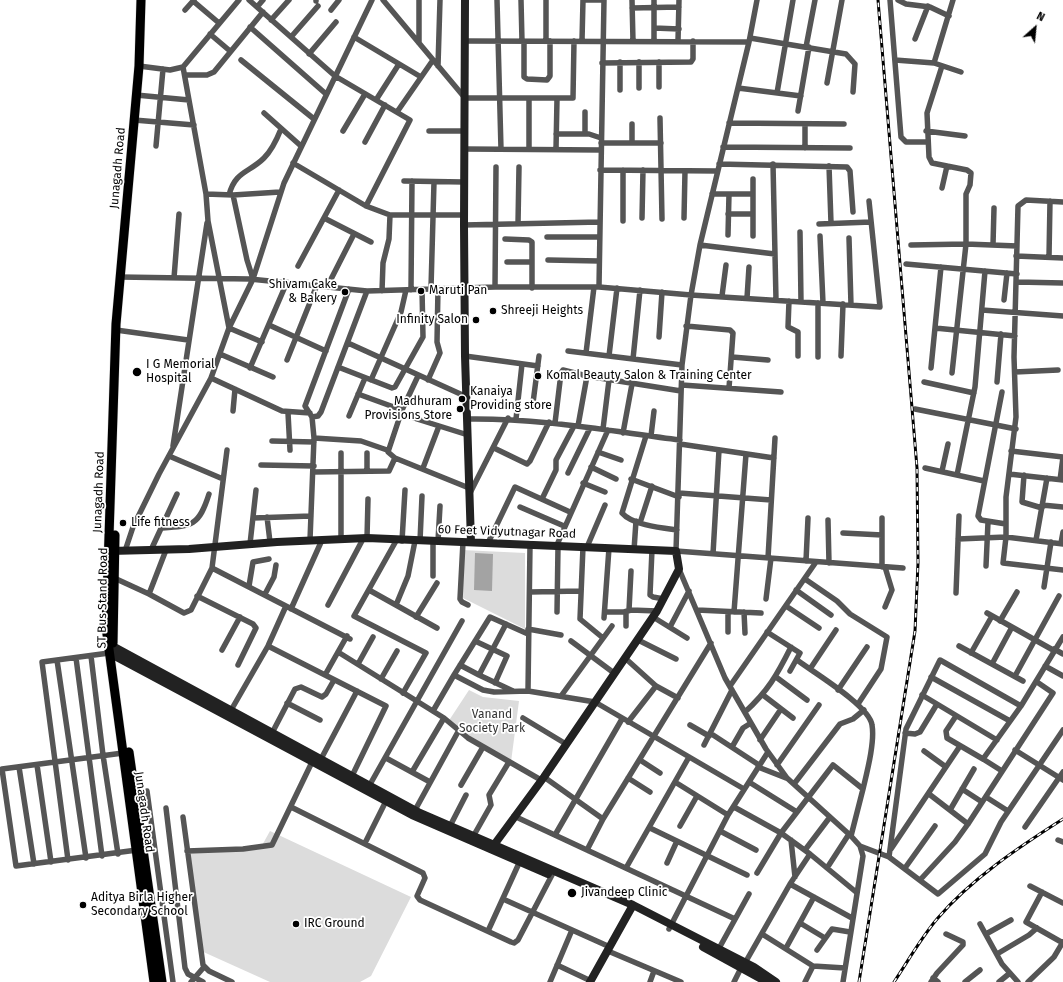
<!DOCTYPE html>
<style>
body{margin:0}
#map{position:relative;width:1063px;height:982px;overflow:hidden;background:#fff;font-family:"Fira Sans",sans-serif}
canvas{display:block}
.north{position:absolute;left:1015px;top:8px;width:40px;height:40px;-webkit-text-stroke:3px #fff;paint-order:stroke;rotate:27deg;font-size:11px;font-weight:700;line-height:16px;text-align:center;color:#000}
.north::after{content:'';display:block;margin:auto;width:14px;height:18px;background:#000;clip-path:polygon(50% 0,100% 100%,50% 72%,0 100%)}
</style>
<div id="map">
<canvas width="1063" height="982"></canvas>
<div class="north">N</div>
</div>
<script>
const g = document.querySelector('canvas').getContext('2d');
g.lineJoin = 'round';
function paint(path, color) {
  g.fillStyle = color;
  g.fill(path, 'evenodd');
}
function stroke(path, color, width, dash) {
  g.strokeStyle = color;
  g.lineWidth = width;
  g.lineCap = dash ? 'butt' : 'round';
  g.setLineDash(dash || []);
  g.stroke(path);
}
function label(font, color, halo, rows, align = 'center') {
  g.font = font + ' "Fira Sans",sans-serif';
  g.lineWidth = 3.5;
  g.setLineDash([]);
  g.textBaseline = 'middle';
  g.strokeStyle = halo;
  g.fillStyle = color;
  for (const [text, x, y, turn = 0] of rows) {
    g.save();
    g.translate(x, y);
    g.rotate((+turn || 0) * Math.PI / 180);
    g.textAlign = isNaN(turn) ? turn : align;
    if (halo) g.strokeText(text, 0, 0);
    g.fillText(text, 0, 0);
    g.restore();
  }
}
const green = new Path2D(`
 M462 550 525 553V629L461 597Z
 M469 690 483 697 519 701 511 762 448 722Z
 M270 831 411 897 371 976 360 982H270L199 950 186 853 260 849Z`);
const water = new Path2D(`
 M475 553 493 554 492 591 474 590Z`);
const street = new Path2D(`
 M249 0 335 76 410 120 366 206
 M383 0 465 98H573L574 41
 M497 0 501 149
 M521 0 522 41
 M585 0H604
 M632 0 633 41
 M757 0 749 42 700 245 691 295 682 365 676 551 903 568
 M890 0 901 137 906 142H927
 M898 0 906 4 930 7 949 16
 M193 1 219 23
 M316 1V0
 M257 7 263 0
 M632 8 679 7
 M185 10 194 0
 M331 10 339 0
 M271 20 289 0
 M250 27 326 94
 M654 28 679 29
 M210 34 230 51
 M291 37 318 6
 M354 37 421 77
 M750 38 846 54 855 64 853 92
 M915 39 928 6
 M465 41 749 42
 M524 41V77L527 79 547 80 550 76V41
 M546 41V0
 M582 41 583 0
 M654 41V0
 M678 41 679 0
 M419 43V0
 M806 47 815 0
 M309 54 336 22
 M241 60 314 119
 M895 60 934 63 961 72
 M639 62V88
 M659 62V87
 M602 63 691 62 693 59V41
 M934 63 953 0
 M139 66 170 70 183 67 239 0
 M438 66 440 0
 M942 66 927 113 929 157 932 163 967 170 971 173 970 185 966 194V244L1017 246
 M183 67 206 194 208 221 229 328 262 342
 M185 75H207L214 72 263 12
 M827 83 842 0
 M738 88 801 96
 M620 90V62
 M777 93 793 0
 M136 95 189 100
 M529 99V149
 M376 100 399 64
 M798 111 809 47
 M397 112 433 60
 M264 113 301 146
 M660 118 662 219
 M134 120 194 125
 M729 123 844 124
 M343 131 365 94
 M429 131H465
 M926 131 965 136
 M556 134H589L601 138
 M585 134V112
 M365 142 385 105
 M601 143H661
 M632 143V124
 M156 146 163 69
 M723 147 850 148
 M805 148V124
 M465 149 601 150
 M556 149 557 99
 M293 163 366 206 390 215H464
 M719 164 847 167 850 171 853 212
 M773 164 776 300
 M829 166 831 223
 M600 170 717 171
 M404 181 464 182
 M942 188 947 166
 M206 194 233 195 280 192
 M712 194H753
 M229 195C235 171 249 173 264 158 272 150 277 139 281 129
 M233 195 247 260 253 279
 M1063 202 1026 200 1018 206 1014 357 1016 417 1006 497V537L1063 544
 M728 214H753
 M324 218 371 242
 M642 218 643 170
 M684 218 685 171
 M623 221V170
 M518 224 519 167
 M819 224 871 222
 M464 225 600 222
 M800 232 801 302
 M728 235 729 194
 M753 236V179
 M820 236 823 303
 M547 237H599
 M849 238 851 305
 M505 239 529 240 532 242V288
 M700 245 775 254
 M911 245 966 244 952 373
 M993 245 994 208
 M1016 256 1063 258
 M1049 257 1050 201
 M548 260 599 261
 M507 262H532
 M906 264 1017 274
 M298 266 339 190
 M119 277 250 279 367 291 495 287H599L691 295 880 307 869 201
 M174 278 179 214
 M1017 282 1063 283
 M327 287 354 234
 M495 287 496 167
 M599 287 604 0
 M431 288 434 182
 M411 290 412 181
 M382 291 383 263 389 239 390 215
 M722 296 726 265
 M747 298 749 267
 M1004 300 1007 273
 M789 301 788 327 798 332V356
 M818 303V357
 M982 310 1063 316
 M269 325 326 351
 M686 326 730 330 733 333 729 388
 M935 328 1015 336
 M116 330 188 340
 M659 337 662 292
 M348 343 467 397
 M568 351 682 365
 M586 353 594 287
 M220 354 273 377
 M465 356 538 366
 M609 356 617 288
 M841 356 843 304
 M732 357 768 360
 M633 359 640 290
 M287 360 317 285
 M338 367 392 388 395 387 423 337 422 289
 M250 368 287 282
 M931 368 941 267
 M1015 372 1058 370
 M418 376 402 410 388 452 395 458 469 488
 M211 378 282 411 310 413
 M371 380 401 312 406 290
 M428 380 440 353 437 342 438 288
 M924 382 974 393
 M997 382 1001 334
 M682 385 781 392
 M1002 392 978 516 981 520 1006 524
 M358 394 402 410
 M533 403 539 356
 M915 409 1016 429
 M233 411 235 389
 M288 413 290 450
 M401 414 468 435
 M349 416 365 378
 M312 417 318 416 321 412 367 291
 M468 419C539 418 609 431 680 440
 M516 419 522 364
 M555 423 561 373 563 370 587 376 681 391
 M578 426 587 376
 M603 429 609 380
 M623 433 632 384
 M646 436 622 513C632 525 662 528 677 530
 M651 436 654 411
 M314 438 361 441 387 450
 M272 441 314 442
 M680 444 774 458
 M173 446 207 223
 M494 448 527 464 530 461 549 422
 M1011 451 1063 457
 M598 452 621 460
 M367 453V471
 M169 456 223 479
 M261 465 314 466
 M591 467 616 479
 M423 468 439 426
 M925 468 984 481
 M942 471 948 444
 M313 472 389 471 395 458
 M568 473 590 428
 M1009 474 1063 480
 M957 475 975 387 985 271
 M1024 475 1022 502 1042 508
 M631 479 679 497
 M1060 480 1063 457
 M583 483 605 492
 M470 493 508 418
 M679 493 771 500
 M542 499 556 470V460L574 426
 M1042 505 1063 507
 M520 507 564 526
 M267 517 270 542
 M253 518 311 516
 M882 518V567
 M828 520 829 563
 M640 523 652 486
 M161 528C192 526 199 526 209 494
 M843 533 882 535
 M367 538 368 499
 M341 539V453
 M958 539 1006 537 1003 563 1063 570
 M310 540 314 438 312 417 305 406 349 289
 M1036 540 1047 478
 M396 541 354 616 426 653 403 693
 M402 541 405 490
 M420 541 422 496
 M438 541 440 506
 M433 542V576
 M463 542 460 599 462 602 468 605
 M488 543 515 487 570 512
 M1061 543 1063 532
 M250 544 256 490
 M556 547 608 430
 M583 547 580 619 603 638
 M587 547 605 505
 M151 550 177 494
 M634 550 636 521
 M652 550 650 595 653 597 664 599
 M125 551 133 527 159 474 211 378 229 328 253 279 284 183 372 0
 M713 554 719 450
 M768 558 775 438
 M806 561 808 518
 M986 566 988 522
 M885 567 892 590 885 607
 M212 568 350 639
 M679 569 725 678 766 749 787 778 851 836 860 846 863 856 843 982
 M112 577 149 594 184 613 191 610 212 568 227 450
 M805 579 837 601 850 614 887 637 881 669 858 704
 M249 586 253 562 269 559
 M1044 587 1051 542
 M369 590 437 628
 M796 590 831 615
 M530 592 580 591
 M956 593 959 516
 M149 594 166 550
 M265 594 274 577 276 565
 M197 596 253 624 256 628 238 665
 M766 599 771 558
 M328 605 363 539
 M396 605 408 576 415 541
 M786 606 819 628
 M291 609 322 540
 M629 610 631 571
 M697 610 761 613
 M557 612 558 547
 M605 612H624L631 610 657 611
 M734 612 746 454
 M744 612 745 633
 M987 613 1053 650
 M416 617 437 583
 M653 617 687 638
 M604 618 609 548
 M1000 621 1017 592
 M506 624 479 675 513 691
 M626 626V612
 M670 627 689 591
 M528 629 561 635
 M728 632V612
 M767 632 800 653 790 671
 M638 640 676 659
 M475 641 507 656 495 683
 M571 641 614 673
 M268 646 386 706 352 776
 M959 646 1023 681
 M1054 649 1063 654
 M222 650 240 617
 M338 652 444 718 468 738 541 780
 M971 653 992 616
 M91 656 103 755 118 854
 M76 658 102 856
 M625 658 656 686 678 698
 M57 660 86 858
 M797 660C813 672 870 706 872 725 875 742 867 772 863 789
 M358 664 373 637
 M992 664 1012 627
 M460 665 479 675
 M1045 666 1063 676
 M810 669 836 630
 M325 675 347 636
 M454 675 490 617 528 634
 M1015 676 1059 596
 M776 677 807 700
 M931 677 1010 721
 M381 679 397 651
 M730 686 816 562
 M838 690 867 647
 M528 691 530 545
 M763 695 793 718
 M922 695 997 740
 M561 696 612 626
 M287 703 320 720
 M433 711 454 675 483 690 494 692 528 691 595 702 744 789
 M230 712 268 646 286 606
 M745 712C768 691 777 675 791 647
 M956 716 946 731 947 738 983 759
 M523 718 566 744
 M628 722 656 686
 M690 725 709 736
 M710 733 759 765
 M905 733 915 734 920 732 937 704
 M271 735 295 689 301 687 322 697 326 694 334 680
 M760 740 781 709
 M704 745 732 690
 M732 747 743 728 751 723
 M1015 750 1063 780
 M924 751 946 767
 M123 753 2 769 16 866 137 850
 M386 758 430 782
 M321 759 357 691
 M640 760 660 773
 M37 765 51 862
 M777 765 819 705
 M19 767 34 864
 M758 767 786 778
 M1002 771 983 759 1021 706
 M412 772 444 718
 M544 777 603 819
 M628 778 650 792
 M675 782 728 815
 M749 782 797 812
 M794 784 840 724 853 719 864 710
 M461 785 483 747
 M368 788 462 621
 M962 789 982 802
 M147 791 173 982
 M929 794 968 824
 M986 797 1008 811
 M291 807 423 873 425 878 417 896 420 900 511 942 514 943 518 940 552 875
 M734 807 781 833 810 854 856 892
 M166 808 185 968 188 974 203 982
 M950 810 974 769
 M414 812 459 730
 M514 816 735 919
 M183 817 203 965 209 971 232 982
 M680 826 697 796
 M1025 827 1063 772
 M449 828 466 795
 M650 828 747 875
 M720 831 756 850
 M474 835 491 805 489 795 509 762
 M555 835 622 719
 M791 840 795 877
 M1058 840 1063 842
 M365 843 387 799
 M860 846 889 857 906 729 940 660 1021 706 1063 637
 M891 849 960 746
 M587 850 603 819 711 643
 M805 850 830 817
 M187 851 243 849 272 845 313 760
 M889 857 938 894 985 854 1001 822 1063 730
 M68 860 42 662 109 653
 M667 863 677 841
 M626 868 689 757
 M827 868 849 834
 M905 868 935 826
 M757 873 781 833 833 765 863 789 851 836
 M920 880 955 842 968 824 1053 693 1037 682
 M790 884 852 918
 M1030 886 1063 903
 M1042 892 1026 922 1063 943
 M503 899 610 947
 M800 923 825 938
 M980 924 1002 964 1018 982
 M669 929 728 815 768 752
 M488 931 520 861
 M762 934 813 966 845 968
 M986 934 1011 920
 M786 948 814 897
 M817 950 832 929 850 932
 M608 951 681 982
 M717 952 749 894
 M997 954 1029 935 1037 928
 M745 963 790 884 810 854
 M557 965 591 981
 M933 978 938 982
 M191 982 204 967
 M550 982 572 930
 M650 982 654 971
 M734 982 742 966
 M805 982 813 966
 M931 982 937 973 963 945V942L946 934
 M965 982 980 970
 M999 982 1010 973
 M1028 982 1054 957 1063 942`);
const secondary = new Path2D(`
 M465 0 464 225 465 356 471 542
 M110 551 189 549 277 542 367 538 676 551 679 569 657 611 544 777 491 849
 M107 643 420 813 633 905 754 967 776 982
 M109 653 412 815 548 874
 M703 947 765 981
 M590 982 633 905`);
const primary = new Path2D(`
 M141 0 139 66 116 324 106 627 154 982
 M113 643 115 535
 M129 752 162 982`);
const rail = new Path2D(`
 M859 982 915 631 918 563 917 468 878 0
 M894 982C908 961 921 938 937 919 971 879 1019 847 1063 819`);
const markers = [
 [421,291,4,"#000"],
 [345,292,4,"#000"],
 [493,311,4,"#000"],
 [476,320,4,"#000"],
 [137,372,5,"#000"],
 [538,376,4,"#000"],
 [462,399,4,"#000"],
 [460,409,4,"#000"],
 [123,523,4,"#000"],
 [572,893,5,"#000"],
 [83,905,4,"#000"],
 [296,924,4,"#000"]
];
const streetNames = [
 ["Junagadh Road",118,168,-85],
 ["Junagadh Road",99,492,-88],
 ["60 Feet Vidyutnagar Road",507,532,2],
 ["ST Bus Stand Road",103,598,-89],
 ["Junagadh Road",144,812,82]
];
const poiNames = [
 ["Shivam Cake",337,285,"right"],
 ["& Bakery",337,299,"right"],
 ["Maruti Pan",429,291],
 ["Shreeji Heights",501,311],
 ["Infinity Salon",468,320,"right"],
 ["I G Memorial",146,365],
 ["Hospital",146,379],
 ["Komal Beauty Salon & Training Center",546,376],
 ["Kanaiya",470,392],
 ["Providing store",470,406],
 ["Madhuram",452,402,"right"],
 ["Provisions Store",452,416,"right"],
 ["Life fitness",131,523],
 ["Jivandeep Clinic",581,893],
 ["Aditya Birla Higher",91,898],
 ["Secondary School",91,912],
 ["IRC Ground",304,924]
];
const parkNames = [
 ["Vanand",492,715],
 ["Society Park",492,729]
];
paint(green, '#dcdcdc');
paint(water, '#a3a3a3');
stroke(primary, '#dbdbdb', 10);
stroke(street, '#555', 5.5);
stroke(secondary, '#222', 8);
stroke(primary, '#000', 9);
stroke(rail, '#000', 3);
stroke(rail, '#fff', 1.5, [4.5]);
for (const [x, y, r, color] of markers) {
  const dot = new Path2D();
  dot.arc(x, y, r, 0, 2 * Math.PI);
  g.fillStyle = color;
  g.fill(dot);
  stroke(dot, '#fff', 1.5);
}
label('12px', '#000', '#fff', streetNames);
label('12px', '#000', '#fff', poiNames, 'left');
label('12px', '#333', '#fff', parkNames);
</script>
